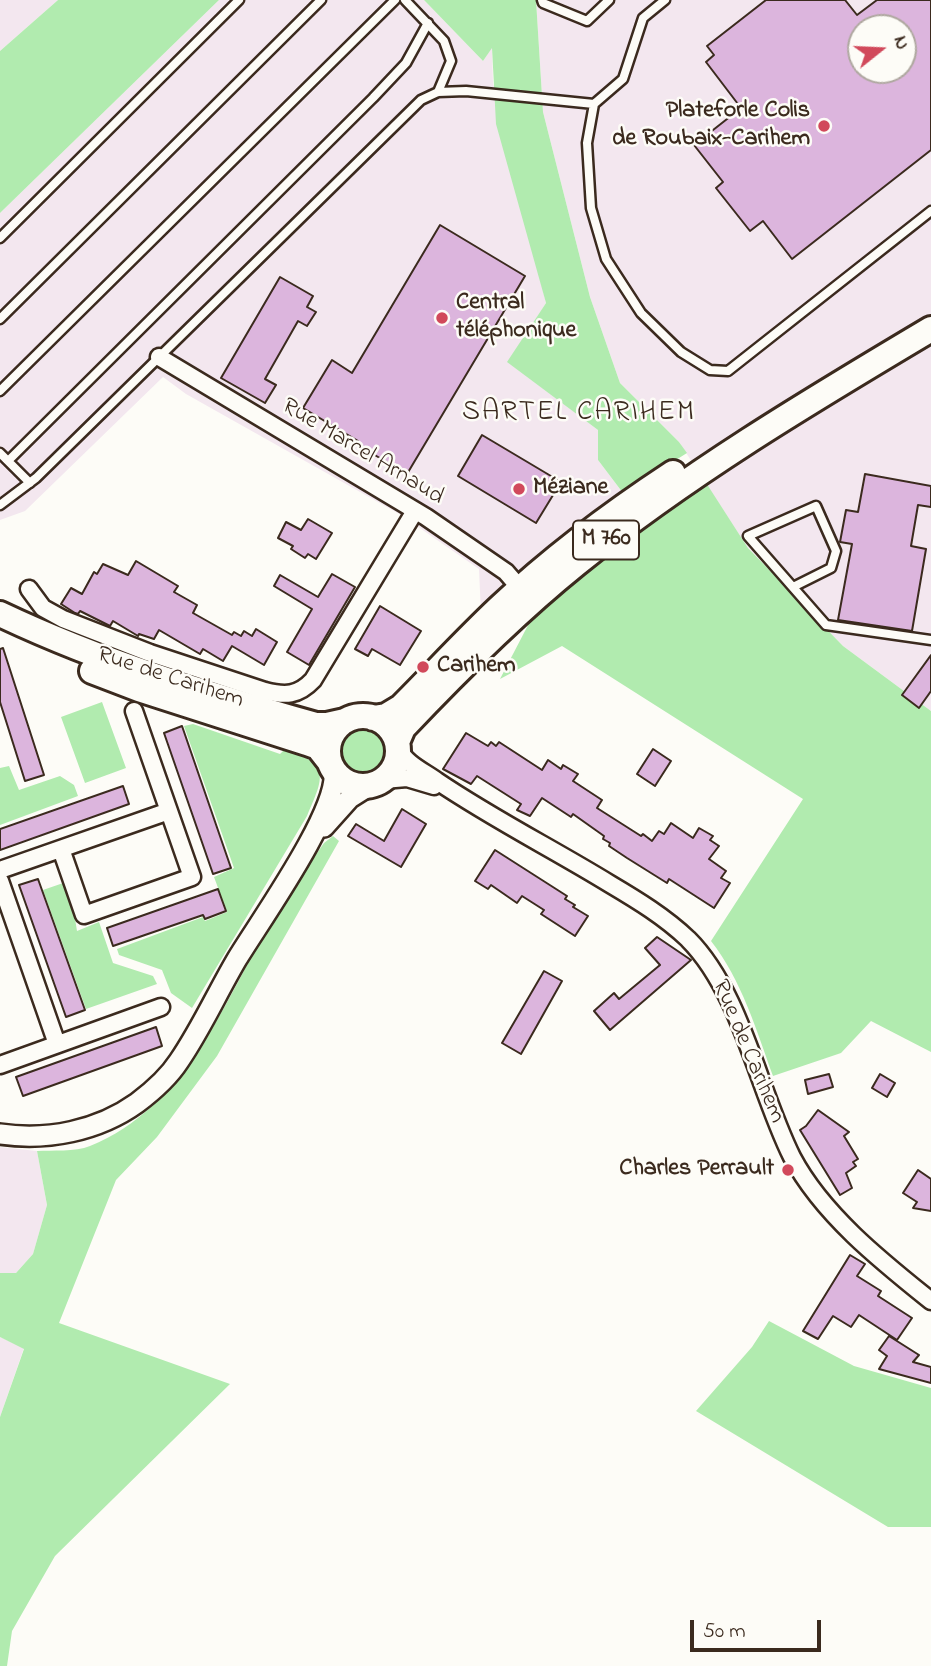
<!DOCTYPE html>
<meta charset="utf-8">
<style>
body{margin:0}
#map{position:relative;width:931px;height:1666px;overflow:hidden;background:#fdfcf7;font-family:"Indie Flower",sans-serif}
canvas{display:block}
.north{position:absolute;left:847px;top:14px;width:70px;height:70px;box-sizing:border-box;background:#fdfcf7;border:2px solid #afa8a0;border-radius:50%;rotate:72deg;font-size:19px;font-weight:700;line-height:28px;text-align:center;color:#3b2a1e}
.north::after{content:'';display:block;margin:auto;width:24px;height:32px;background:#d1495b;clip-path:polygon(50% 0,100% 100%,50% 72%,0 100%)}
.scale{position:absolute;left:690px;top:1620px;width:131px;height:32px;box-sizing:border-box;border:4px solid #3b2a1e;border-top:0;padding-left:9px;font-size:21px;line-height:24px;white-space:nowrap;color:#3b2a1e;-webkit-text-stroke:5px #fdfcf7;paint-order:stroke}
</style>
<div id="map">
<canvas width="931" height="1666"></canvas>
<div class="north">N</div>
<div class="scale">50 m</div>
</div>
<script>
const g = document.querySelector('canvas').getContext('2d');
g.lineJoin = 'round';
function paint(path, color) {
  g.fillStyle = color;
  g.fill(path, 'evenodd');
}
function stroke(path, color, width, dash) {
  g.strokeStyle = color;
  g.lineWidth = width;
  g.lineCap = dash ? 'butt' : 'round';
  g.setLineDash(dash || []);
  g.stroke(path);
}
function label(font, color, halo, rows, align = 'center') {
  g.font = font + ' "Indie Flower",sans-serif';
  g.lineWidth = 5;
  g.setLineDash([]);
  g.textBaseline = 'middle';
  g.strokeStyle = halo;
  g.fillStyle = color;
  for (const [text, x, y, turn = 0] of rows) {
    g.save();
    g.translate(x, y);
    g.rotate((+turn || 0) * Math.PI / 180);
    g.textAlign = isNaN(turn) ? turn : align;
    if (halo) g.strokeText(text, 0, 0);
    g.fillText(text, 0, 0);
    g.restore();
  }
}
const built = new Path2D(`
 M0 0H58L0 51Z
 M219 0H424L483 61 492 47 493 83 546 303 508 362 598 430V460L623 493 481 614 479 569 401 515 186 394 163 377 25 511 0 520V213Z
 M536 0H931V711L843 646 748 548 679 442 620 383 590 297 543 112ZM861 28H903V70H861Z
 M0 1147 37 1151 47 1205 33 1254 16 1273H0Z
 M0 1337 24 1348 0 1417Z`);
const green = new Path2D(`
 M58 0H219L0 213V51Z
 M424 0H536L543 112 590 297 620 383 679 442 687 453 623 493 598 460V430L507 362 546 303 496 124 492 48 483 61Z
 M703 478 748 548 843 646 931 711V1052L871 1021 841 1053 773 1076C756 1029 742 981 711 941L803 799 562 646 500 679 538 606Z
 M102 702 126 768 85 783 61 717Z
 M193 724 280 754 285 749C331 764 324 777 307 816L192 1008 171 993 162 970 119 955 117 949 203 917 205 921 227 912 214 877 234 868 184 726Z
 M342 751a22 22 0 1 1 44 0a22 22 0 1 1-44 0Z
 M9 766 19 790 60 776 74 785 78 796 0 825V768Z
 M333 836 339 841 217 1056 157 1137 116 1180 59 1323 230 1384 55 1556 12 1631 7 1666H0V1417L24 1349 0 1337V1273H16L33 1254 47 1205 37 1151C52 1150 75 1152 90 1146 186 1108 227 997 275 913 289 889 308 866 324 843Z
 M69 881 77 931 99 922 113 963 153 976 157 984 86 1009 43 890Z
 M769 1321 854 1366 931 1388V1527H888L696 1411 752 1347Z`);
const building = new Path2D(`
 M766 0H845L857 15 877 0H931V150L792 259 763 221 750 231 716 188 723 182 694 145 741 108 706 62 714 55 707 46ZM861 28H903V70H861Z
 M440 225 525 276 407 474 356 444 358 441 303 408 332 360 352 373Z
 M280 277 313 296 307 307 316 312 307 326 298 321 265 379 276 385 265 403 221 378Z
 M482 435 561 482 536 523 458 476Z
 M865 474 931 486V507L918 505 911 546 926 549 912 631 838 620 852 544 840 542 846 510 858 512Z
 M308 519 332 533 316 559 308 554 305 558 291 549 293 546 278 538 286 522 301 530Z
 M136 561 178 586 174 592 197 605 193 613 232 635 234 632 241 636 244 631 252 636 256 629 277 642 264 665 232 646 223 661 203 649 200 654 159 630 154 639 139 634 138 636 113 621 110 626 80 611 78 614 75 613 61 604 71 588 82 594 94 572 97 574 103 564 128 575Z
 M332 574 355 587 309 665 287 652 312 609 274 586 280 575 318 597Z
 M380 606 421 631 400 665 372 649 368 656 355 649Z
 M3 648 44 775 25 781 0 702V649Z
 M931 655V691L919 708 902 695Z
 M182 726 231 868 213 874 164 733Z
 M466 733 488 746 491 742 496 746 499 742 542 770 548 760 561 769 563 765 578 774 573 781 602 800 597 808 641 836 643 834 652 841 659 831 664 834 671 823 693 838 699 828 713 836 710 840 719 846 709 859 726 871 721 878 730 883 714 908 669 879 667 883 627 858 609 846 610 843 603 839 604 836 573 814 571 817 542 798 530 816 517 810 521 804 477 776 471 784 443 769Z
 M653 749 671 761 655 786 637 774Z
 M123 786 129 804 0 850V829Z
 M402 809 426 824 401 867 348 836 356 824 384 841Z
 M495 850 567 896 565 899 575 905 573 907 588 916 575 936 541 914 544 910 522 896 517 903 491 885 488 889 475 881Z
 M38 879 85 1010 66 1017 19 885Z
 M218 889 226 911 205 919 203 915 113 946 107 928Z
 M657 937 691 960 610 1030 594 1011 614 993 619 999 660 965 645 948Z
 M544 971 562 981 521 1054 502 1043Z
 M156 1027 162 1046 23 1096 16 1077Z
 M829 1074 833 1087 808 1094 805 1080Z
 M880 1074 895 1083 887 1097 872 1088Z
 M818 1110 849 1132 844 1136 858 1159 853 1162 856 1166 846 1173 852 1188 840 1195 800 1130 806 1126Z
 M918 1170 931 1179V1211L913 1208 917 1202 903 1193Z
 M850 1255 865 1264 857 1276 881 1291 878 1296 912 1318 897 1340 859 1315 851 1327 833 1316 818 1339 803 1331Z
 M889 1336 919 1355 913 1362 931 1367V1383L879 1369 887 1356 879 1350Z`);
const service = new Path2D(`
 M405 0 444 41 451 61 438 92
 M542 0 543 3 587 21 609 0
 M665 0 643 18 623 79 594 104 587 143 591 208 606 259 641 313 681 352 710 370 728 371 931 211
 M0 238 239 0
 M0 319 321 0
 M0 391 395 0
 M0 453 30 483
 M8 461 373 98 406 63 428 23
 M0 505 36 478 421 100 438 92 466 91 594 104
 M793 587 831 568 836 551 816 506 748 536 826 625 931 640`);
const minor = new Path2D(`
 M159 357 426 517 506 572 526 595
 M29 589 43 608 63 619 150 653 265 691C285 696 298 696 313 680L415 511
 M398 748C406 764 423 771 437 781 493 819 553 849 610 884 637 900 665 917 688 939 741 992 758 1089 792 1157 822 1214 881 1261 931 1301
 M383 780 407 778 434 786
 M61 849 84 915 192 877 134 711
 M0 870 169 811
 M0 881 57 1044
 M0 1065 161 1007`);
const tertiary = new Path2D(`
 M324 827 350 798 369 786
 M0 1134C47 1141 98 1131 137 1103 153 1091 168 1078 179 1061 201 1029 217 993 237 959 260 921 339 811 334 771`);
const primary = new Path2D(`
 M0 614C101 662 209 695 316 725H327L345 721
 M92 671 139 689 307 743 318 747 329 761
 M328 751a35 35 0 1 1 70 0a35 35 0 1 1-70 0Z
 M373 718 386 716 401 707C434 674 465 640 499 608 553 557 612 513 673 473
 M397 742 403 728C457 671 514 614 576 564 686 475 810 401 931 329`);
const markers = [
 [824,126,7,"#d1495b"],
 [442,318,7,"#d1495b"],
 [519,489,7,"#d1495b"],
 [423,667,7,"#d1495b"],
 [788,1170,7,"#d1495b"]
];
const shields = [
 [606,540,66]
];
const shieldNames = [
 ["M 760",606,540]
];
const poiNames = [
 ["Plateforle Colis",810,112,"right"],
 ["de Roubaix-Carihem",810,140,"right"],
 ["Central",456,304],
 ["téléphonique",456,332],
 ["Méziane",533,489],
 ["Carihem",437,667],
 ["Charles Perrault",774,1170,"right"]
];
const streetNames = [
 ["Rue Marcel Arnaud",362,453,31],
 ["Rue de Carihem",170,679,18],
 ["Rue de Carihem",747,1052,67]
];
const quarterNames = [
 ["SARTEL CARIHEM",579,414]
];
paint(built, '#f3e7ef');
paint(green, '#b1ebaf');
paint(building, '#dcb5dd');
stroke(building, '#3b2a1e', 2);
stroke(service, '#3b2a1e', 13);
stroke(minor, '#3b2a1e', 21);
stroke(tertiary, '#3b2a1e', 24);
stroke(primary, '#3b2a1e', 30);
stroke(service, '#fdfcf7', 8);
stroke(minor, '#fdfcf7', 16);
stroke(tertiary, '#fdfcf7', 19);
stroke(primary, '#fdfcf7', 24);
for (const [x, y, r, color] of markers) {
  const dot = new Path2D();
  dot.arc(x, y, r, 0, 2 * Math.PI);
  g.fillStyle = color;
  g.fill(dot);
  stroke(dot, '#fdfcf7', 2.5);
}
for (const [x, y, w] of shields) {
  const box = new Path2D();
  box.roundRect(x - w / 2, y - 19.5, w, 39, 5);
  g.fillStyle = '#fdfcf7';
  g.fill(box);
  stroke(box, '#3b2a1e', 2);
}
label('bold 23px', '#3b2a1e', null, shieldNames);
label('bold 24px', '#3b2a1e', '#fdfcf7', poiNames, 'left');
label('24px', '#3b2a1e', '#fdfcf7', streetNames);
g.letterSpacing = '2px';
label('28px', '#3b2a1e', '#fdfcf7', quarterNames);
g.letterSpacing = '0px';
</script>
